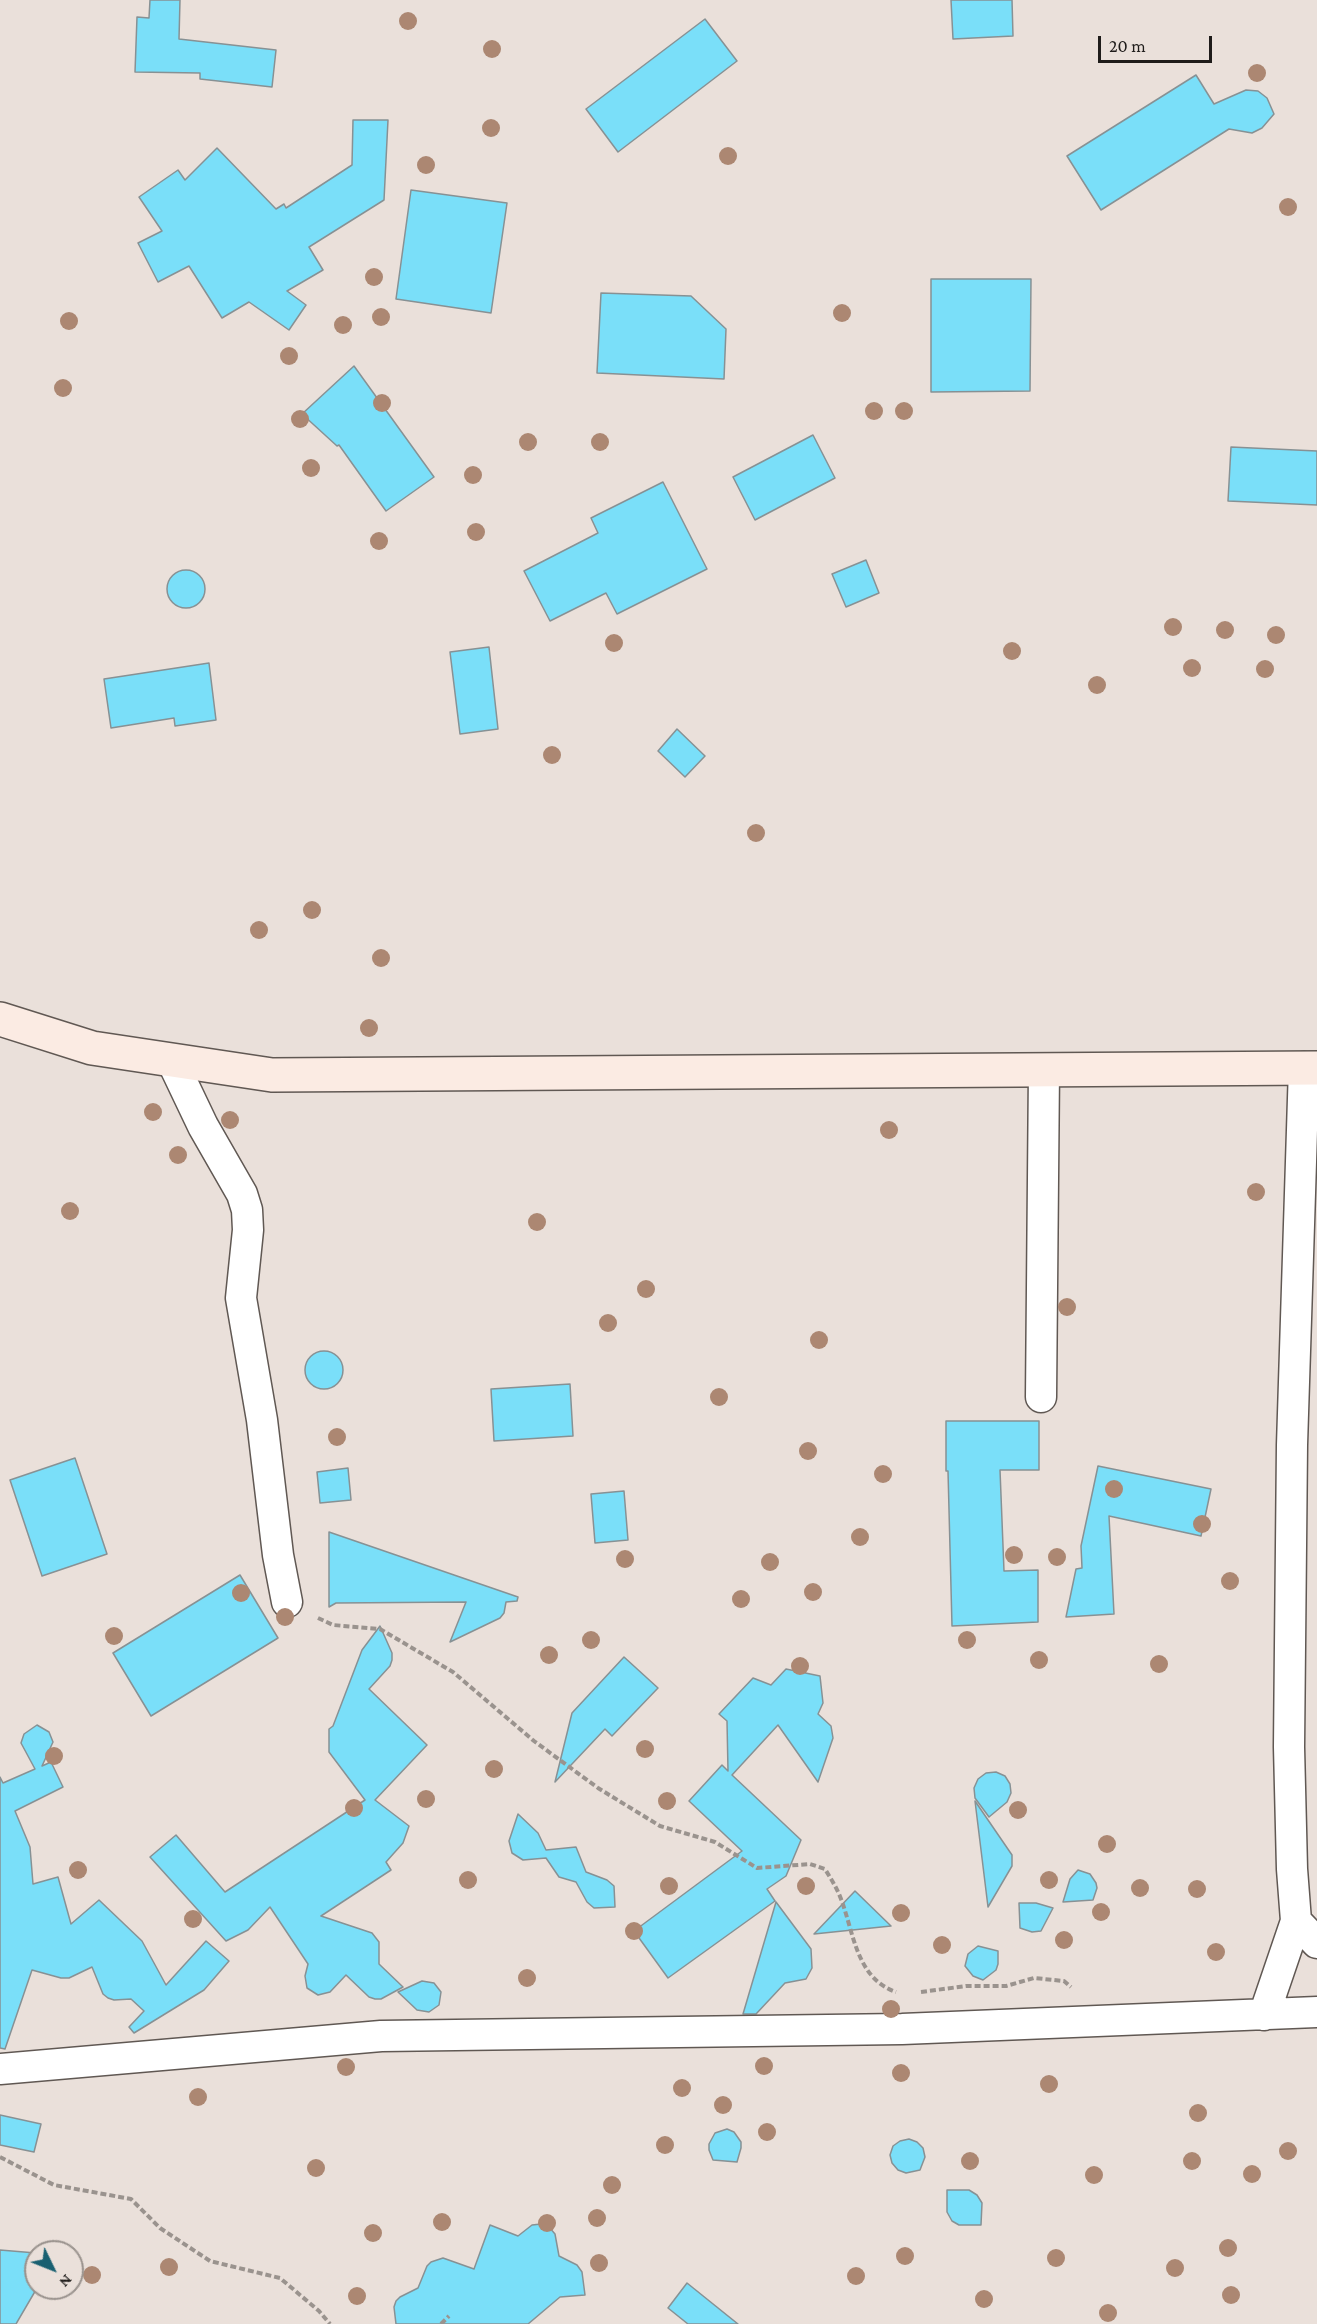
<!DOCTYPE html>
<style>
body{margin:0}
#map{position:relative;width:1317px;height:2324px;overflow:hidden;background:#eae0da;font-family:"Crimson Pro",serif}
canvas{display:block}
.north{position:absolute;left:24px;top:2240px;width:60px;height:60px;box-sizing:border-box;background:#eae0da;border:2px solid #99928d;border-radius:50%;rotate:133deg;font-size:16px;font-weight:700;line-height:24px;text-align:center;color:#1f1c1a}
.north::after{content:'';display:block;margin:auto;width:21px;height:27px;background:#196071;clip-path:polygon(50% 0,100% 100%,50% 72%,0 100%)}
.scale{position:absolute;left:1098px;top:36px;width:114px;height:27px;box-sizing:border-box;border:3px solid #1f1c1a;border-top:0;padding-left:8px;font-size:18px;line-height:21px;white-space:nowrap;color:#1f1c1a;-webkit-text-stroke:4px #eae0da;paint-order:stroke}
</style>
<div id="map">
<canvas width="1317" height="2324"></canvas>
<div class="north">N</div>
<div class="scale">20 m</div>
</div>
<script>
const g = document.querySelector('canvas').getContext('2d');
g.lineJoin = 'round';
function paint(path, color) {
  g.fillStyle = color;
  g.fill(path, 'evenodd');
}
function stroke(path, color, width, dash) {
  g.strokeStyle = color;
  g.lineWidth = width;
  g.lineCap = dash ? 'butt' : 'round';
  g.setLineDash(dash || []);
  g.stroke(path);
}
const building = new Path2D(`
 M150 0H180L179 39 276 50 272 87 200 79V73L135 72 137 17 149 18Z
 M951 0H1012L1013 36 953 39Z
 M705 19 737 61 618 152 586 109Z
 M1196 75 1214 104 1246 90 1258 91 1267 98 1274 114 1262 128 1252 133 1229 129 1101 210 1067 156Z
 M353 120H388L384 200 309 247 323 270 287 291 306 305 289 330 249 302 222 318 189 266 158 282 138 243 162 231 139 197 178 170 185 180 217 148 276 209 284 204 286 208 352 165Z
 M411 190 507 203 491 313 396 299Z
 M931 279H1031L1030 391 931 392Z
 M601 293 691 296 726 329 724 379 597 373Z
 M354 366 434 477 386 511 339 445 337 446 302 414Z
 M813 435 835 478 755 520 733 477Z
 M1231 447 1317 451V505L1228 501Z
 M663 482 707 569 617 614 606 593 550 621 524 571 598 533 591 518Z
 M866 560 879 593 846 607 832 574Z
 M167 589a19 19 0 1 1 38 0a19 19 0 1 1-38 0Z
 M489 647 498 729 460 734 450 652Z
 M209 663 216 720 175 726 174 718 111 728 104 679Z
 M677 729 705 756 685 777 658 751Z
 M305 1370a19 19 0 1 1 38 0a19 19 0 1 1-38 0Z
 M570 1384 573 1436 494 1441 491 1389Z
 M946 1421H1039V1470H1000L1004 1571 1038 1570V1622L952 1626 948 1471H946Z
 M75 1458 107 1554 42 1576 10 1480Z
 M1098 1466 1211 1489 1201 1536 1109 1516 1114 1614 1066 1617 1076 1569 1082 1568 1081 1546Z
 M348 1468 351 1500 320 1503 317 1472Z
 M624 1491 628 1540 595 1543 591 1494Z
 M329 1532 518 1597 517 1601 506 1602 504 1613 500 1618 450 1642 466 1602 336 1603 329 1607Z
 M240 1575 278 1638 151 1716 113 1653Z
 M380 1626 392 1653V1660L390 1666 369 1689 427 1745 375 1800 409 1826 403 1843 386 1862 391 1870 321 1916 372 1933 379 1942V1964L403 1987 381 1999H375L369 1997 346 1975 330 1992 318 1995 307 1988 305 1976 308 1964 270 1907 248 1930 226 1941 150 1857 176 1835 225 1892 365 1800 329 1752V1729L333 1726 362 1650Z
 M624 1657 658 1688 612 1736 605 1729 555 1782 572 1713Z
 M786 1669 820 1676 823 1703 818 1714 831 1726 833 1738 818 1782 778 1725 732 1775 801 1840 786 1876 767 1889 775 1901 668 1978 634 1931 742 1851 689 1801 722 1765 728 1771 727 1721 719 1714 753 1678 771 1685Z
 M37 1725 49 1732 53 1742 42 1766 51 1762 63 1787 15 1811 30 1847 33 1884 58 1877 71 1924 99 1900 142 1941 166 1985 206 1941 229 1961 204 1990 134 2033 129 2027 144 2011 131 1999 114 2000 108 1998 103 1994 92 1967 69 1978H61L32 1970 5 2049 0 2048V1777L3 1783 35 1769 21 1743 24 1734Z
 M996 1772 1005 1776 1010 1784 1011 1793 1007 1802 989 1817 975 1798 974 1788 978 1779 986 1773Z
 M975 1801 1012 1855V1866L988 1907Z
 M518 1814 538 1833 546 1850 576 1847 586 1872 607 1880 614 1886 615 1907 594 1908 587 1902 576 1882 559 1877 546 1858 523 1860 512 1853 509 1841Z
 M1078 1870 1090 1874 1096 1883 1097 1888 1093 1900 1063 1902 1070 1879Z
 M855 1891 891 1926 814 1934Z
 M776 1902 811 1949 812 1968 806 1979 785 1983 756 2014H743Z
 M1019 1903H1036L1053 1908 1041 1931 1032 1932 1020 1928Z
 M978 1946 998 1951V1964L996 1970 983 1980 973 1976 965 1966 968 1954Z
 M422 1981 434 1983 441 1992 439 2005 429 2012 417 2010 398 1992Z
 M0 2115 41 2124 34 2152 0 2145Z
 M727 2129 734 2132 741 2142V2148L737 2162 713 2160 709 2150V2144L715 2133Z
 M909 2139 917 2142 923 2148 925 2157 920 2170 906 2173 898 2170 892 2163 890 2155 893 2146 900 2141Z
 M947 2190H969L977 2195 982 2203 981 2225H959L952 2221 947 2212Z
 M541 2224 549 2227 555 2234 559 2256 577 2265 582 2272 585 2295 560 2297 528 2324H396L394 2307 396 2301 400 2297 418 2288 427 2266 431 2262 443 2258 474 2269 490 2225 518 2236 532 2225Z
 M0 2250 36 2253 37 2288 16 2324H0Z
 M687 2283 738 2324H688L668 2308Z`);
const path = new Path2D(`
 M318 1618 333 1625 380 1629 453 1672 534 1741 598 1788 660 1826 715 1842 757 1868 810 1864 825 1869C831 1879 837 1888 841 1899 854 1933 856 1978 896 1992
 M921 1992 966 1986H1006L1034 1978 1064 1981 1071 1987
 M0 2157 54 2185 131 2199 160 2228 210 2261 280 2278 319 2311 330 2324
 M441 2324 449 2316`);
const street = new Path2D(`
 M172 1061 203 1126 242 1194 247 1210 248 1230 241 1298 262 1420 278 1555 287 1602
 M1304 1067 1292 1445 1289 1747 1292 1869 1296 1921 1317 1943
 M1041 1397 1044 1069
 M1264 2015 1296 1921
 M0 2069 381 2036 902 2029 1317 2012`);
const secondary = new Path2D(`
 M0 1019 92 1048 272 1075 1317 1068`);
const trees = [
 [408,21],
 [492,49],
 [1257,73],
 [491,128],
 [728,156],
 [426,165],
 [1288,207],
 [374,277],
 [842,313],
 [381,317],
 [69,321],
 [343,325],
 [289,356],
 [63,388],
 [382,403],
 [874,411],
 [904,411],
 [300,419],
 [528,442],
 [600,442],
 [311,468],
 [473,475],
 [476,532],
 [379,541],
 [1173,627],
 [1225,630],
 [1276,635],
 [614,643],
 [1012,651],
 [1192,668],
 [1265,669],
 [1097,685],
 [552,755],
 [756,833],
 [312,910],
 [259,930],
 [381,958],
 [369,1028],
 [153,1112],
 [230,1120],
 [889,1130],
 [178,1155],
 [1256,1192],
 [70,1211],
 [537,1222],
 [646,1289],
 [1067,1307],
 [608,1323],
 [819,1340],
 [719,1397],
 [337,1437],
 [808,1451],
 [883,1474],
 [1114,1489],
 [1202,1524],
 [860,1537],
 [1014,1555],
 [1057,1557],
 [625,1559],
 [770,1562],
 [1230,1581],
 [813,1592],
 [241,1593],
 [741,1599],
 [285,1617],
 [114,1636],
 [591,1640],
 [967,1640],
 [549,1655],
 [1039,1660],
 [1159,1664],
 [800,1666],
 [645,1749],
 [54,1756],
 [494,1769],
 [426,1799],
 [667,1801],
 [354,1808],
 [1018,1810],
 [1107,1844],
 [78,1870],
 [468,1880],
 [1049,1880],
 [669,1886],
 [806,1886],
 [1140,1888],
 [1197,1889],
 [1101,1912],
 [901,1913],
 [193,1919],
 [634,1931],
 [1064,1940],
 [942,1945],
 [1216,1952],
 [527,1978],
 [891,2009],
 [764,2066],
 [346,2067],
 [901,2073],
 [1049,2084],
 [682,2088],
 [198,2097],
 [723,2105],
 [1198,2113],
 [767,2132],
 [665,2145],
 [1288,2151],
 [970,2161],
 [1192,2161],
 [316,2168],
 [1252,2174],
 [1094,2175],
 [612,2185],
 [597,2218],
 [442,2222],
 [547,2223],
 [373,2233],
 [1228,2248],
 [905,2256],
 [1056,2258],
 [599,2263],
 [169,2267],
 [1175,2268],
 [92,2275],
 [856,2276],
 [1231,2295],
 [357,2296],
 [984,2299],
 [1108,2313]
];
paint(building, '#7adff9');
stroke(building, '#879194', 1.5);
stroke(street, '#605853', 33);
stroke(secondary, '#605853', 36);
stroke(path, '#9a938e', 4, [6, 3]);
stroke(street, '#fff', 30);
stroke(secondary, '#fbebe3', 33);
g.fillStyle = '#ac8772';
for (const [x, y] of trees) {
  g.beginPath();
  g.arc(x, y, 9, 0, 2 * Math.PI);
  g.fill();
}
</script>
